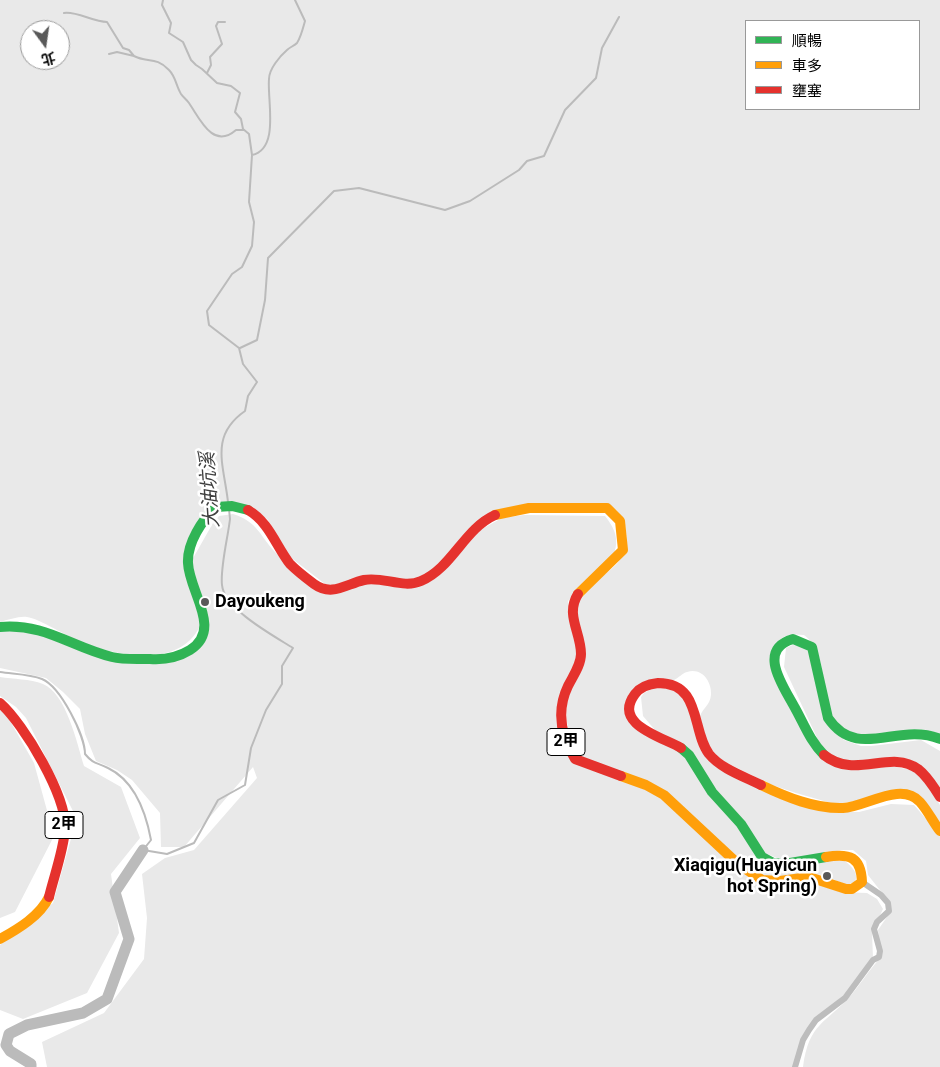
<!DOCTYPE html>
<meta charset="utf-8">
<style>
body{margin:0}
#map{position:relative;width:940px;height:1067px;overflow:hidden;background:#fff;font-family:Roboto,"Noto Sans TC",sans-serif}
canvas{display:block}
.legend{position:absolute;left:745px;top:20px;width:175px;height:90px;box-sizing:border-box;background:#fff;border:1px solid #999;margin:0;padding:6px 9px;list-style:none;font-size:15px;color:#000}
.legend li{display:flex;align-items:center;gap:10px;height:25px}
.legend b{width:25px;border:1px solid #999}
.north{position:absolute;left:20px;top:20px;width:50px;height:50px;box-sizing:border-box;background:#fff;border:1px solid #999;border-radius:50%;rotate:166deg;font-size:14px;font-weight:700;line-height:20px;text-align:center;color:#000}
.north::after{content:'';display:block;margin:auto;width:18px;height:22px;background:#595959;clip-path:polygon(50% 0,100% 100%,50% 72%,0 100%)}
</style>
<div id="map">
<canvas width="940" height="1067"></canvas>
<ul class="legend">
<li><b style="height:6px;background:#30b455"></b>順暢</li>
<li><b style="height:6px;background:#ff9f0a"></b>車多</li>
<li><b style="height:6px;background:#e5322d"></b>壅塞</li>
</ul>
<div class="north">北</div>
</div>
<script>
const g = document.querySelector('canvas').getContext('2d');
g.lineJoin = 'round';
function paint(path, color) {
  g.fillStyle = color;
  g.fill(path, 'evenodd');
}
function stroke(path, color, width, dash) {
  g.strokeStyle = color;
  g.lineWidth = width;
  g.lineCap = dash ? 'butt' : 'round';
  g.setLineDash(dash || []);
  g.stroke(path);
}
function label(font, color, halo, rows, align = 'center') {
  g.font = font + ' Roboto,"Noto Sans TC",sans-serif';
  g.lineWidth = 5;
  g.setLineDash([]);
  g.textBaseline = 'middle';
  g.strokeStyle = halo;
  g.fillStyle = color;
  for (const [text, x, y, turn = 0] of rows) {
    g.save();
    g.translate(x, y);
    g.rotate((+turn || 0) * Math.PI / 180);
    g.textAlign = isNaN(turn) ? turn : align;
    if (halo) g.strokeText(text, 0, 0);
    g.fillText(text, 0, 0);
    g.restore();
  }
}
const green = new Path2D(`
 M0 0H940V736C910 715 876 753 842 727 813 705 835 659 804 635 787 633 778 636 773 652L813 746 837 767H896L912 770 925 782 940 805V826L914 793 843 803H831L796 793 772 785 721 760 706 744 700 716C703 708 710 705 711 695 712 682 702 667 687 672 682 673 679 678 674 680 666 682 655 681 646 683L627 714 673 743 739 824 756 858 845 861C852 867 859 873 855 882L847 885 822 875 800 873 782 878H766L740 861 668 795 584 759C568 741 562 715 570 691 572 683 580 675 581 667 581 650 572 622 577 606 587 573 632 574 626 531 625 520 619 511 610 506L493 512 427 575 420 578 332 586 325 584 290 557 268 520 253 507 231 503 210 506 197 524 187 552 202 621C185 669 120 657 83 643 70 638 38 618 27 617 19 616 8 620 0 622ZM746 21H919V109H746ZM30 30H60V60H30Z
 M233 514C258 522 259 535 275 552 290 567 306 579 323 591L367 583 396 586 437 576 482 529 502 518 524 515 605 516C617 531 620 543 611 560L568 601 577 647 576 660 561 691 570 756 649 788 756 880 814 881 840 892 867 893 877 899 883 909 872 932 873 959 846 993 815 1020 793 1067H47L42 1042 104 1013 144 959 147 918 142 874 165 858 194 850 257 778 253 767 184 847H161L160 813 132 780 117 770 96 761 85 734 80 709 63 692 46 678 0 668V632L32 629 88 654 162 661 204 639 192 560 213 523 219 516Z
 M795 644 809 648 822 700 844 740 861 746H871L921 740 940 751V792L917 765H856L831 757 819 742 784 667 786 648Z
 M0 677C13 679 30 679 43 684 66 693 77 743 84 766L121 787 140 838 111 874 119 933 87 993 23 1019 0 1010V945L53 903 72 835 73 811 26 718 16 707 0 696Z
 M658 686 683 694 714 762 829 812H859L891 804 914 805 940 835V1067H803C809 1022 826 1024 852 994 862 982 870 969 881 957L878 930 889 914 883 894 868 875 866 861 853 850H842L784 861 765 853 740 817 715 792 695 760 655 730 643 716 641 697 644 693Z
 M0 708 5 712 34 763 54 836 15 912 0 918Z`);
const stream = new Path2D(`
 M163 0 162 5 171 23 169 33 183 42 191 60 196 65 202 69 217 83 231 86 240 93 235 112 241 119 243 129 249 134 252 155 249 202 254 222 252 246 242 267 232 274 207 311 209 325 239 348 243 364 257 382 248 396 245 411C209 436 224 465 228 502
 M64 13C77 11 93 22 107 22L123 48 129 50 134 56C147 63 156 56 169 70 176 77 176 86 181 94 183 97 187 100 189 103 200 119 213 150 236 130H243
 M109 54 117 52 134 56
 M207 73 211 65 210 57 222 44 216 26 218 22H225
 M252 155C280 149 267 100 269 79 269 69 280 56 287 50 290 47 294 46 297 43 301 37 303 28 305 21L295 0
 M240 348 257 340 265 300 268 258 334 191 359 188 445 210 470 201 519 170 527 161 544 156 565 110 596 78 602 48 619 17
 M0 672C13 674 30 674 42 679 61 687 85 736 85 754 94 765 97 762 108 768 135 781 146 813 151 840L143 850 167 854 194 843 218 800 245 785 251 748 266 710 282 684V666L293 648C274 636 224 609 222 585 220 568 228 537 230 519L229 509`);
const river = new Path2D(`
 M31 1067V1064L10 1051 6 1045 9 1034 27 1025 83 1013 107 999 129 939 115 892 143 850`);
const street = new Path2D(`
 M795 1067 803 1040 809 1030 816 1020 845 998 873 960 879 957 880 951 874 929 877 922 889 911 888 903 881 895 862 882`);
const fast = new Path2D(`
 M0 627C45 623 71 647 112 657 124 660 137 659 150 659 164 660 177 658 190 650 223 629 189 592 188 563 187 543 202 520 216 507L232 506 248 510
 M681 748 689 755 712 792 741 824 762 857 773 863 784 864 826 857
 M824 755C810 741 804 724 795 708 784 687 756 650 793 639L812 647 828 718C858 762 898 721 940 739`);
const slow = new Path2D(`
 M495 515 529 508H607L620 521 623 550 578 594
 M621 776 646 785 664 795 737 863 762 880 780 881 809 877 846 889H852L862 882C861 857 850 853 826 857
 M761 785C786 797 815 809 843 808 866 807 901 781 920 802 928 811 933 822 940 831
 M0 939C18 929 40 916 49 897`);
const jam = new Path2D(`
 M248 510C269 522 276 546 290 564 297 571 306 578 314 584 332 597 346 584 364 580 383 576 403 589 421 581 452 568 464 529 495 515
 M578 594C565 615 581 632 581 654 581 665 573 676 568 686 556 711 561 736 575 759L621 776
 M0 703C24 724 68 798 65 830 63 852 54 876 49 897
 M681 748C663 737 612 725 635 694 640 687 649 684 658 683 702 683 691 730 709 754 721 769 745 777 761 785
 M824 755C855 780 890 749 918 769 927 776 934 787 940 797`);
const markers = [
 [205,602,5,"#595959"],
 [827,876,5,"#595959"]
];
const shields = [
 [566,742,38],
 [64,825,38]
];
const shieldNames = [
 ["2甲",566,742],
 ["2甲",64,825]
];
const poiNames = [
 ["Dayoukeng",215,602],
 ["Xiaqigu(Huayicun",817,866,"right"],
 ["hot Spring)",817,887,"right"]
];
const waterNames = [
 ["大油坑溪",211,490,-94]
];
paint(green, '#e9e9e9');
stroke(stream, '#bbb', 2);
stroke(river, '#bbb', 11);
stroke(street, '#bdbdbd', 6);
stroke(fast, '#30b455', 10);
stroke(slow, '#ff9f0a', 10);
stroke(jam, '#e5322d', 10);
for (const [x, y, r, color] of markers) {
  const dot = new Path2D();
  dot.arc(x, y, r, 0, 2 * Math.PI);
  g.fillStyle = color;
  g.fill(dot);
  stroke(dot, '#fff', 2);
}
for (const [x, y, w] of shields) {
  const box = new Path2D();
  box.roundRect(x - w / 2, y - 13.5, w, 27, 4);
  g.fillStyle = '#fff';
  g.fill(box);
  stroke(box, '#000', 1);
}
label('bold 16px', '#000', null, shieldNames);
label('bold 18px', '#000', '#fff', poiNames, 'left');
label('italic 19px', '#3f3f3f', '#fff', waterNames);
</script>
